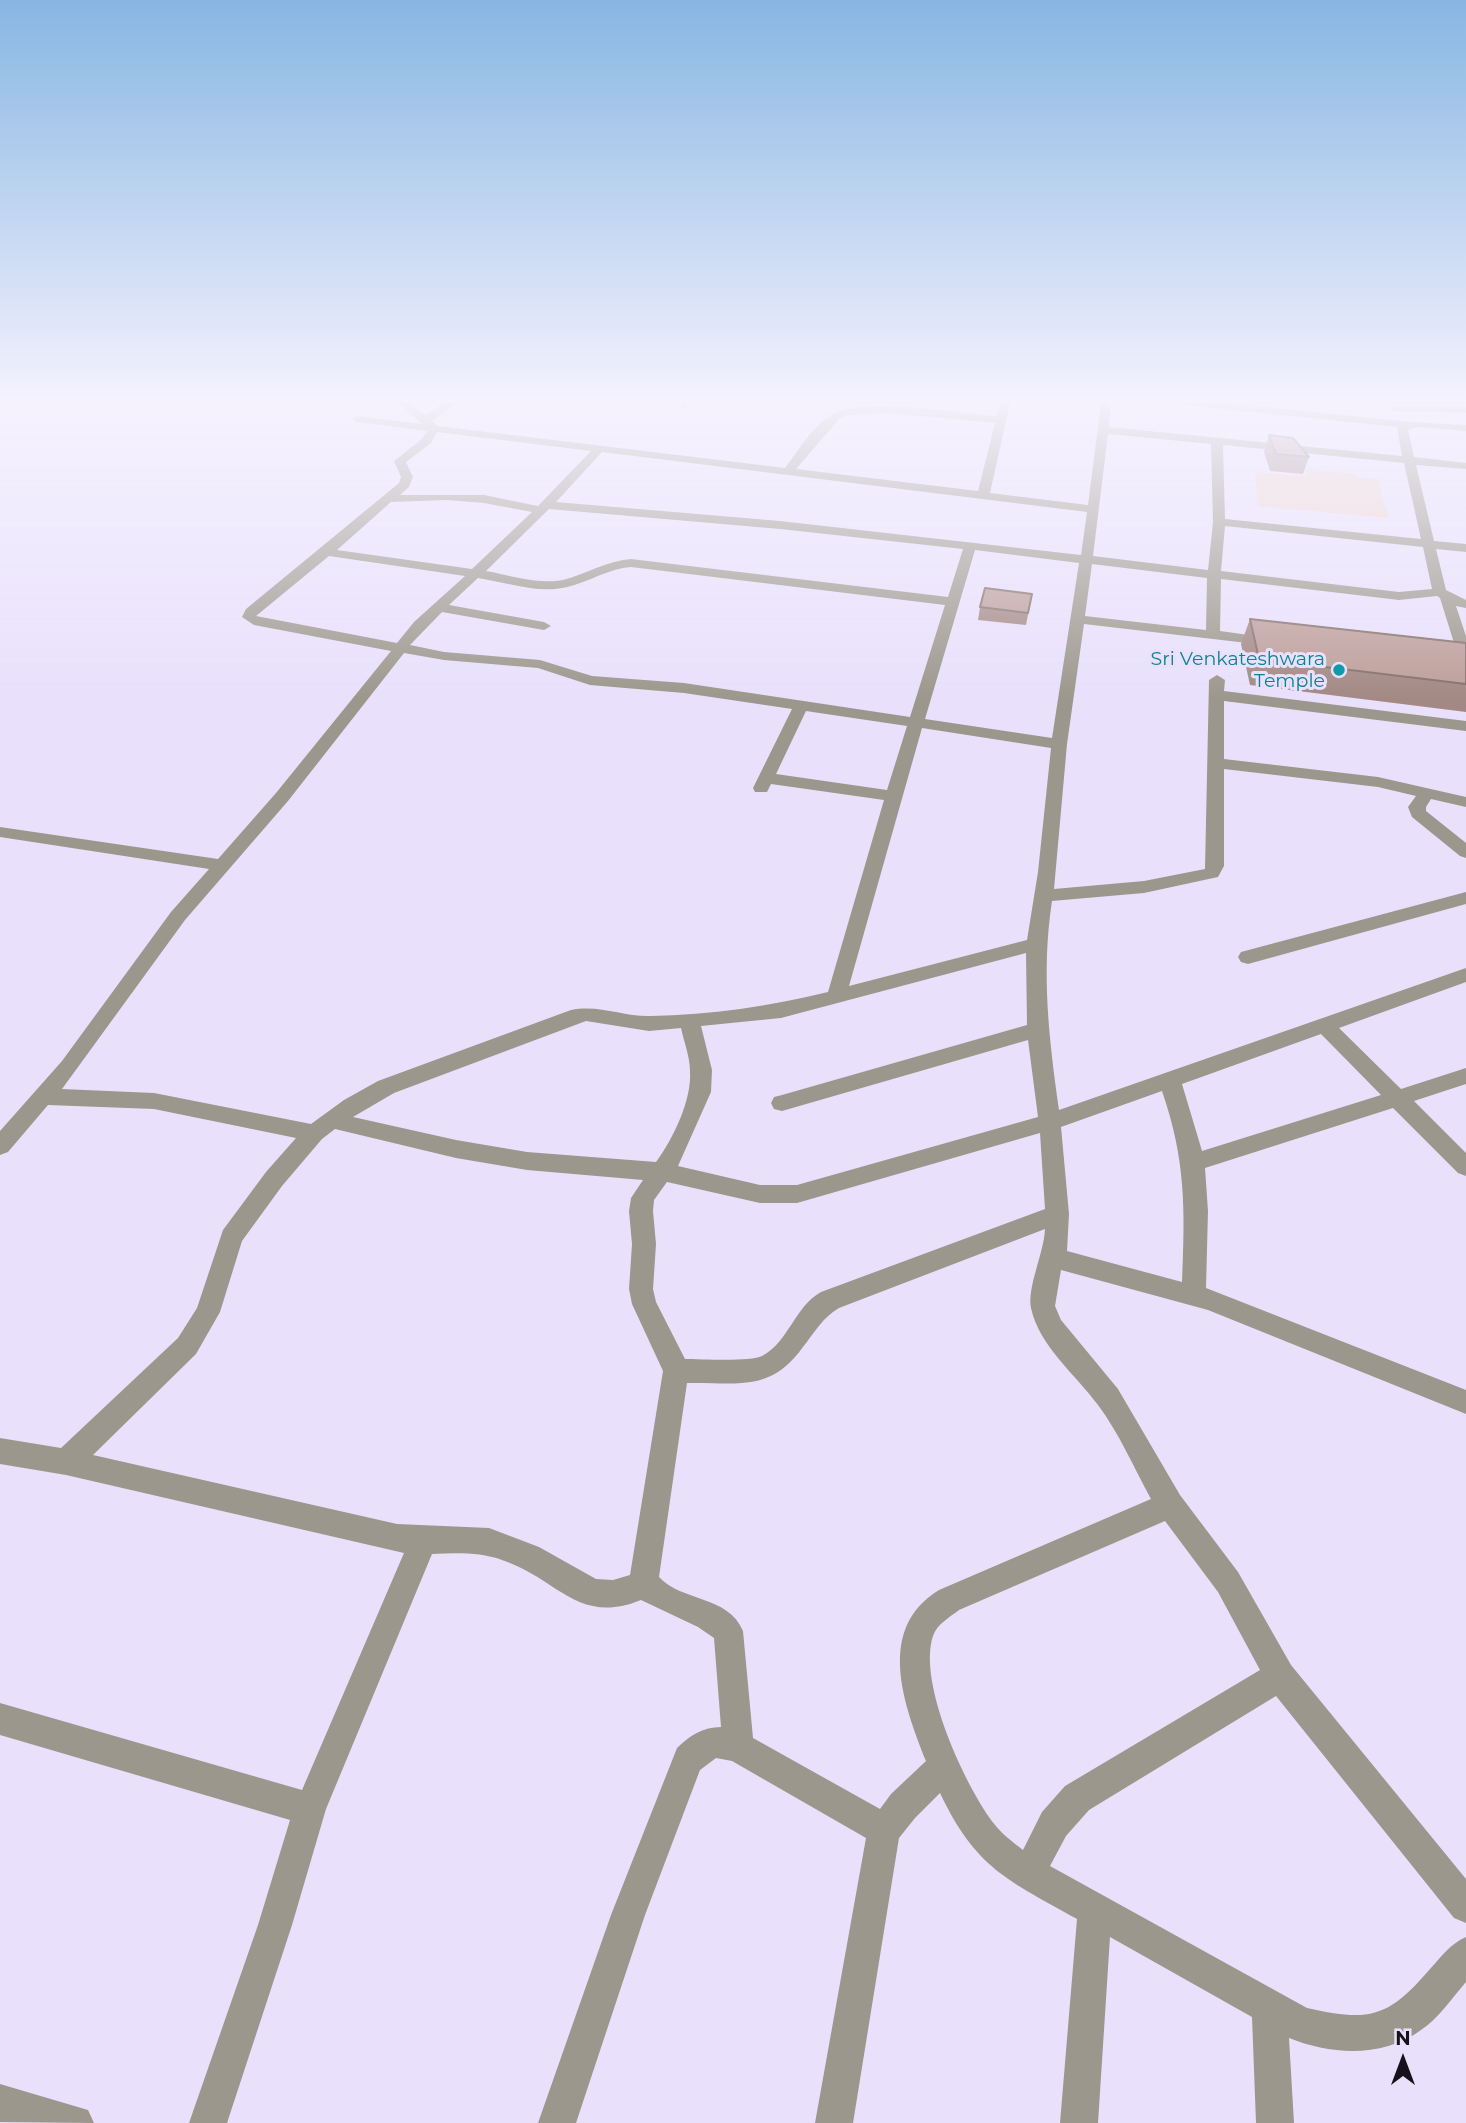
<!DOCTYPE html>
<style>
body{margin:0}
#map{position:relative;width:1466px;height:2123px;overflow:hidden;background:#e9e1fc;font-family:Montserrat,sans-serif}
canvas{display:block}
.north{position:absolute;left:1368px;top:2025px;width:70px;height:70px;-webkit-text-stroke:5px #e9e1fc;paint-order:stroke;rotate:0deg;font-size:19px;font-weight:700;line-height:28px;text-align:center;color:#15121b}
.north::after{content:'';display:block;margin:auto;width:24px;height:32px;background:#15121b;clip-path:polygon(50% 0,100% 100%,50% 72%,0 100%)}
</style>
<div id="map">
<canvas width="1466" height="2123"></canvas>
<div class="north">N</div>
</div>
<script>
const g = document.querySelector('canvas').getContext('2d');
g.lineJoin = 'round';
function paint(path, color) {
  g.fillStyle = color;
  g.fill(path, 'evenodd');
}
function stroke(path, color, width, dash) {
  g.strokeStyle = color;
  g.lineWidth = width;
  g.lineCap = dash ? 'butt' : 'round';
  g.setLineDash(dash || []);
  g.stroke(path);
}
function label(font, color, halo, rows, align = 'center') {
  g.font = font + ' Montserrat,sans-serif';
  g.lineWidth = 6;
  g.setLineDash([]);
  g.textBaseline = 'middle';
  g.strokeStyle = halo;
  g.fillStyle = color;
  for (const [text, x, y, turn = 0] of rows) {
    g.save();
    g.translate(x, y);
    g.rotate((+turn || 0) * Math.PI / 180);
    g.textAlign = isNaN(turn) ? turn : align;
    if (halo) g.strokeText(text, 0, 0);
    g.fillText(text, 0, 0);
    g.restore();
  }
}
const education = new Path2D(`
 M1306 469 1356 474 1359 478 1377 479 1389 518 1258 506 1255 472 1305 476Z`);
const minor = new Path2D(`
 M398 403H410L425 415 444 403H457L432 421 438 426 785 468C799 450 812 427 831 415 859 396 960 413 996 416L1000 403H1010L990 493 1088 505 1101 403H1111L1109 427 1402 456 1397 427 1193 406 1188 403H1228L1411 422 1466 425V431L1417 427 1408 430 1414 457 1466 463V469L1416 465 1434 541 1466 544V552L1436 549 1446 590 1466 600V608L1456 606 1466 636V663L1459 659 1440 598 1437 596 1399 600 1221 579 1220 631 1278 639 1280 642 1278 645 1273 646 1084 624 1067 744 1054 889 1144 881 1205 869 1209 680 1217 675 1225 680 1224 691 1466 721V731L1224 701V759L1378 777 1466 797V807L1431 799 1426 807V811L1466 843V858L1460 856 1412 817 1408 807 1416 796 1378 787 1224 769V866L1218 877 1144 893 1052 901C1041 973 1049 1038 1059 1110L1466 968V982L1339 1028 1401 1089 1466 1068V1084L1414 1101 1466 1153V1176L1458 1173 1393 1108 1205 1168 1208 1211 1206 1288 1466 1390V1414L1208 1310 1061 1270 1055 1306 1061 1320 1118 1389 1180 1495 1238 1572 1291 1665 1466 1879V1923L1454 1918 1276 1696 1089 1810 1066 1836 1050 1866 1307 2008C1370 2022 1388 2018 1430 1969 1442 1956 1450 1944 1466 1937V1982C1452 1998 1439 2018 1421 2030 1383 2058 1331 2055 1289 2038L1294 2123H1256L1252 2017 1110 1937 1098 2123H1060L1077 1919C1008 1880 976 1869 940 1793L915 1818 899 1838 853 2123H815L866 1838 732 1761 716 1758 700 1770 645 1915 576 2123H538L611 1915 677 1748C689 1736 703 1727 721 1727L714 1638 698 1627 641 1600C578 1626 557 1578 502 1560 480 1552 456 1553 432 1554L326 1809 292 1925 227 2123H189L258 1925 290 1820 0 1735V1703L302 1790 404 1553 66 1475 0 1464V1438L61 1448 178 1338 197 1308 223 1230 266 1172 296 1138 154 1109 48 1105 8 1152 0 1155V1131L62 1061 171 912 209 869 0 837V827L218 859 276 793 391 651 254 625 242 617 246 609 399 483 401 477 394 461 422 439 427 431 357 422 352 419 357 416 422 424ZM888 413 995 423 978 491 796 469 840 418 849 415ZM437 432 591 451 538 506 484 495H400L409 487 413 477 406 462 431 443ZM1108 434 1211 444 1213 522 1208 570 1093 556ZM1223 445 1404 463 1421 539 1225 519ZM602 452 1087 512 1081 555 780 521 556 502ZM446 500 484 503 532 512 472 569 337 550 391 502ZM549 509 780 529 963 549 948 597 631 559C606 561 586 574 563 580 539 585 509 575 486 571ZM1225 526 1423 547 1432 589 1399 592 1221 571ZM975 550 1079 563 1052 738 925 719ZM329 556 465 576 414 622 397 643 256 616ZM1092 564 1207 578 1206 630 1085 616ZM631 567 945 605 910 717 684 683 592 676 540 660 444 652 410 645 442 612 544 630 551 626 544 622 449 605 478 578C504 582 536 593 562 588 586 584 606 569 631 567ZM404 653 444 660 538 668 590 685 684 693 792 709 753 788 755 792H767L771 784 884 800 828 992C771 1006 710 1015 651 1016 624 1017 599 1004 571 1010L378 1081 344 1100 311 1124 154 1093 62 1089 185 920 288 801ZM806 711 907 726 887 790 776 774ZM922 728 1051 748 1038 872 1027 940 849 986ZM1026 953 1027 1025 782 1095 774 1097 771 1103 774 1109 782 1111 1028 1040 1038 1117 797 1185H760L678 1166 711 1092 712 1070 701 1026 781 1018ZM586 1021 649 1031 681 1028C684 1042 690 1057 690 1071 692 1100 673 1139 656 1162L527 1152 456 1140 353 1117 394 1093ZM1321 1034 1381 1095 1202 1151 1182 1084ZM1162 1091C1186 1161 1185 1209 1182 1282L1067 1251 1069 1214 1061 1127ZM335 1129 456 1158 527 1170 643 1180 631 1198 629 1211 632 1244 629 1289 632 1304 663 1371 630 1575 613 1580 596 1579 539 1547 489 1528 397 1524 93 1455 196 1354 220 1312 242 1241 282 1186 322 1139ZM1040 1133 1045 1209 821 1292C795 1306 788 1343 762 1356 751 1362 701 1359 685 1359L656 1302 653 1289 656 1244 653 1211 654 1200 667 1182 760 1203H797ZM1045 1229C1044 1253 1027 1287 1031 1308 1039 1346 1076 1375 1098 1405 1119 1433 1134 1468 1151 1499L939 1590C875 1629 904 1705 926 1761L891 1794 880 1809 753 1738 743 1631C728 1595 682 1602 659 1577L687 1383C738 1382 770 1393 803 1347 814 1333 823 1317 839 1308ZM1165 1521 1218 1592 1260 1670 1065 1786 1042 1812 1023 1850C1013 1842 1003 1835 995 1825 966 1788 917 1683 933 1636 937 1624 950 1617 959 1610Z
 M681 403H691L685 409 681 408Z
 M1395 406 1466 407V413L1391 411 1390 409Z
 M1466 892V904L1248 964 1241 962 1238 957 1241 952Z
 M0 2084 88 2110 94 2123 0 2122Z`);
const wall = new Path2D(`
 M1269 435 1309 457 1303 474 1270 471 1264 452Z
 M1032 594 1026 625 978 620 980 607Z
 M1250 619 1466 643V712L1250 685 1241 644Z`);
const building = new Path2D(`
 M1269 435 1293 438 1309 457 1276 454Z
 M985 588 1032 594 1028 613 980 607Z
 M1250 619 1466 643V684L1259 659Z`);
const markers = [
 [1339,670,7,"#0f9aa8"]
];
const farCulturenames = [
 ["Sri Venkateshwara",1325,659],
 ["Temple",1325,681]
];
paint(education, '#eed6cc');
paint(minor, '#9c978c');
paint(wall, '#a38883');
paint(building, '#bd9e98');
stroke(building, '#846f6a', 2);
const sky = g.createLinearGradient(0, 0, 0, 701);
sky.addColorStop(0, '#87b6e3');
sky.addColorStop(0.57, '#f5f2fe');
sky.addColorStop(1, '#f5f2fe00');
g.fillStyle = sky;
g.fillRect(0, 0, 1466, 701);
for (const [x, y, r, color] of markers) {
  const dot = new Path2D();
  dot.arc(x, y, r, 0, 2 * Math.PI);
  g.fillStyle = color;
  g.fill(dot);
  stroke(dot, '#e9e1fc', 2.5);
}
label('19px', '#0d838f', '#e9e1fc', farCulturenames, 'right');
</script>
